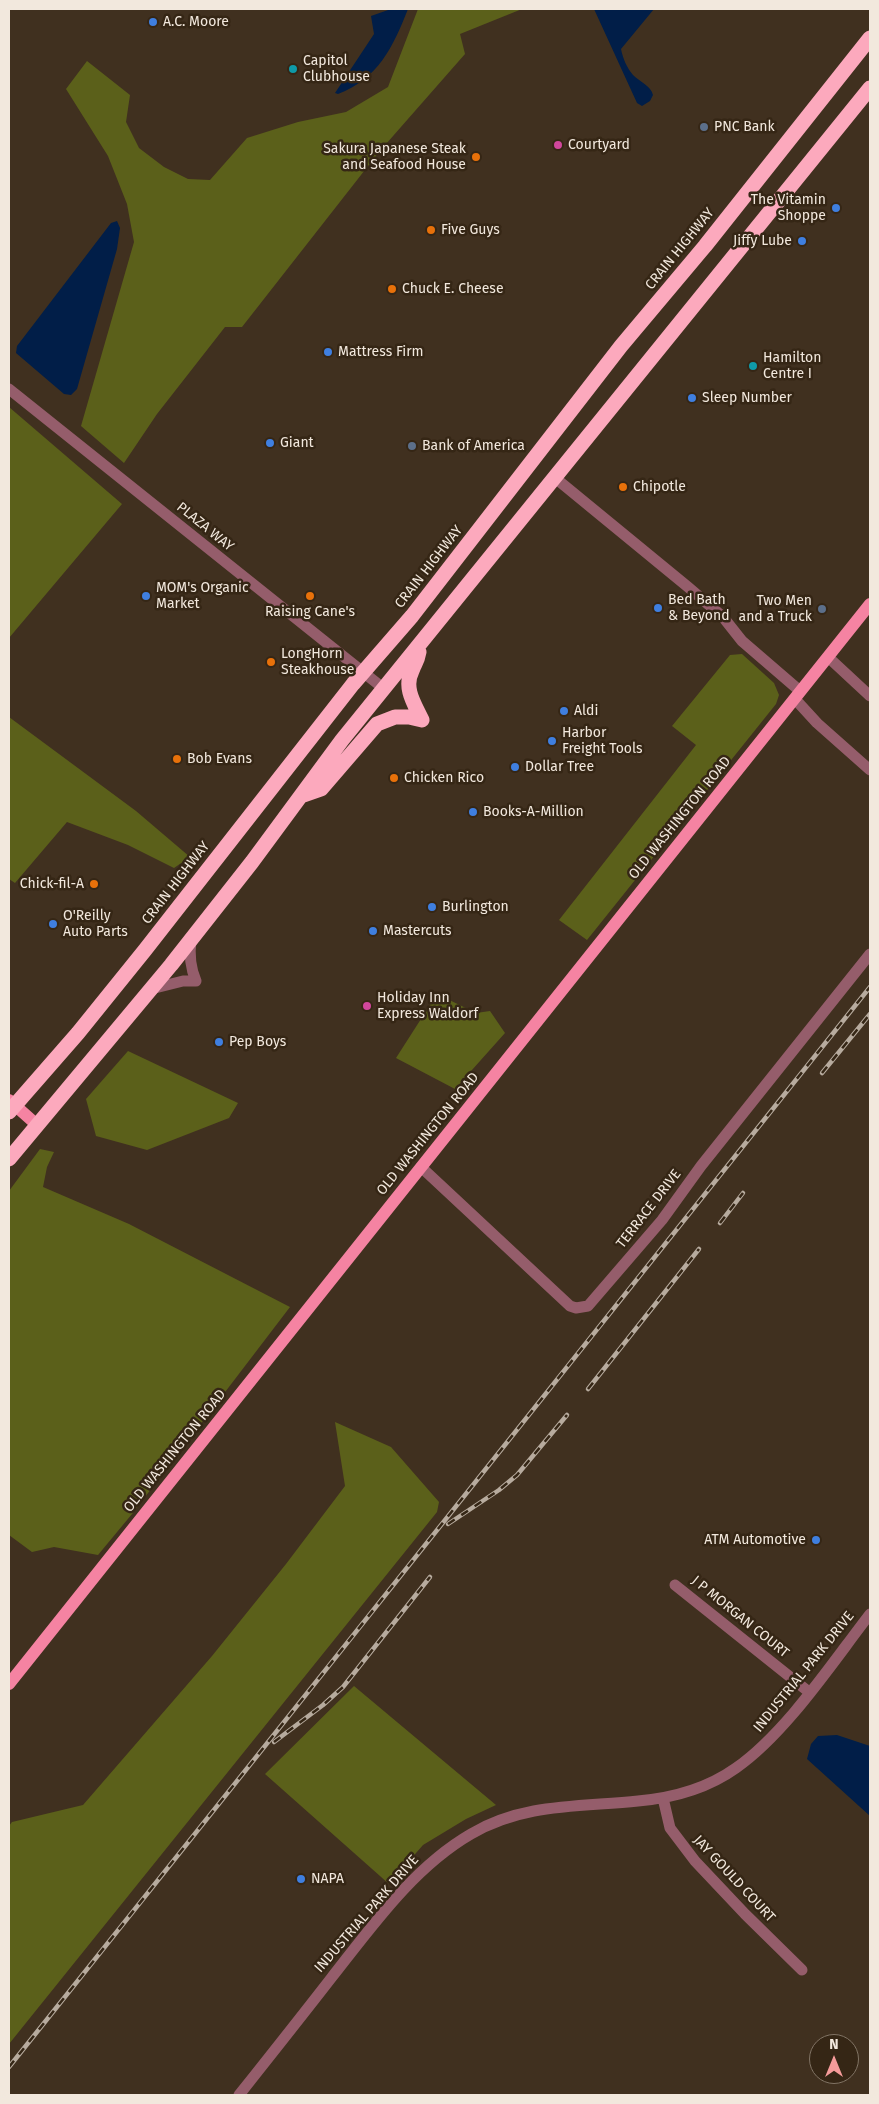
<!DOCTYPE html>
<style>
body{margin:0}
#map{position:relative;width:879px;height:2104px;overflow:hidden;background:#40301f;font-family:"Fira Sans",sans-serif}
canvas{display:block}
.frame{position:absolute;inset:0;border:10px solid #f2e8dd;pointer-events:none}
.north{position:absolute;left:809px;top:2034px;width:50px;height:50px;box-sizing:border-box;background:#352615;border:1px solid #817465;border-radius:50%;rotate:0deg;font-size:14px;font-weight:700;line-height:20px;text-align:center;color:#f2e8dd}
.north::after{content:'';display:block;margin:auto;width:18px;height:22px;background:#f59b9a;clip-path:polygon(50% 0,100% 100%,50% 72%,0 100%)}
</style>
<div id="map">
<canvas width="879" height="2104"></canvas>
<div class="frame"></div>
<div class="north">N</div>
</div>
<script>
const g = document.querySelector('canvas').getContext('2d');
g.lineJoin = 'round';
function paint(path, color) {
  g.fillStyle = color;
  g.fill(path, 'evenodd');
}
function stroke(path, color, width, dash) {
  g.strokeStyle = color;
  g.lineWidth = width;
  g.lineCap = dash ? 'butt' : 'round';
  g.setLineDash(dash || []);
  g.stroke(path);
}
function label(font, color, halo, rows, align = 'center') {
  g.font = font + ' "Fira Sans",sans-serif';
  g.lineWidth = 5;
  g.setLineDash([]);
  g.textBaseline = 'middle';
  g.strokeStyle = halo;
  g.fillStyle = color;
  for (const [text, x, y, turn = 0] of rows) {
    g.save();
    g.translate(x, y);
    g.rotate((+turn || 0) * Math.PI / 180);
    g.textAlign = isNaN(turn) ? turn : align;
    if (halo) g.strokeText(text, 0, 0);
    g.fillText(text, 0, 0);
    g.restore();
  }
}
const green = new Path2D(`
 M418 9H522L460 34 465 54 379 152 242 327H225L157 414 124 463 81 426 134 242 127 204 108 156 66 89 87 61 130 95 126 122 139 148 164 167 188 179 210 180 247 138 298 122 346 112 388 87Z
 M9 407 122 504 9 638Z
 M742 654 774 683 779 695 776 704 587 940 559 920 696 745 672 726 730 655Z
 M9 717 136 811 190 857 174 868 128 845 67 822 15 883 9 879Z
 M437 994 476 1013 490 1011 505 1033 455 1089 396 1058Z
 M128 1051 238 1103 229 1118 147 1150 96 1136 86 1099Z
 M40 1149 54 1152 47 1167 43 1187 129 1224 290 1307 132 1514 98 1555 54 1547 32 1552 9 1535V1191Z
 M335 1422 391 1447 439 1502 437 1512 9 2044V1826L12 1822 83 1805 212 1656 286 1564 345 1486Z
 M354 1686 496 1805 466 1819 423 1845 389 1884 265 1774Z`);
const water = new Path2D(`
 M391 9H408C393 47 378 79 338 94L335 93 374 34 371 16Z
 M594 9H654L621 49C623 59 627 68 633 75 640 82 651 86 653 95L650 101 642 106 637 103Z
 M117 221 120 228 117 249 77 389 71 395 64 394 16 353 17 346 111 223Z
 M837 1735 870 1746V1816L807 1759 811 1744 818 1736Z`);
const minor = new Path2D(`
 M9 389 383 688
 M554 477 688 587 723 617 742 641 800 691
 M828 657 870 696
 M795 699 817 723 870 770
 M151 989 183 981H196C190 967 189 955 191 940
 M421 1167 570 1306 576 1308 588 1306 662 1220 701 1166 870 954
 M675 1585 809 1692
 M663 1798 670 1828 695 1861 745 1914 802 1970
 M239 2095C270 2056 301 2017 332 1977 373 1925 414 1867 471 1834 523 1803 580 1807 638 1801 672 1798 708 1788 736 1768 786 1733 832 1663 870 1614`);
const major = new Path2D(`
 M9 1100 37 1125
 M9 1684 870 604`);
const highway = new Path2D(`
 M419 652C417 663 415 662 412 671 403 688 415 705 422 720
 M301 796 321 789 377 724 395 717H409L422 720
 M9 1112 78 1033 145 950 353 684 412 616 621 346 705 246 870 38
 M9 1159 171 965 252 862 342 740 870 88`);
const rail = new Path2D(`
 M822 1073 870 1014
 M720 1223 743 1193
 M588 1389 699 1249
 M448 1524 499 1490 517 1475 567 1415
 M274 1742 323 1705 343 1687 430 1577
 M9 2067 870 987`);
const markers = [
 [153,22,5,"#3f7fe0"],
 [293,69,5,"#0f9aa8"],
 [704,127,5,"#5c6f8a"],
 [558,145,5,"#d1479c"],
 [476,157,5,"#e8710a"],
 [836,208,5,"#3f7fe0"],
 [431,230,5,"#e8710a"],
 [802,241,5,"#3f7fe0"],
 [392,289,5,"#e8710a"],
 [328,352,5,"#3f7fe0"],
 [753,366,5,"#0f9aa8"],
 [692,398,5,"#3f7fe0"],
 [270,443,5,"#3f7fe0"],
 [412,446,5,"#5c6f8a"],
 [623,487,5,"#e8710a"],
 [146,596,5,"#3f7fe0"],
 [310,596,5,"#e8710a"],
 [658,608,5,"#3f7fe0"],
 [822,609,5,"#5c6f8a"],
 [271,662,5,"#e8710a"],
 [564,711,5,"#3f7fe0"],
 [552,741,5,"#3f7fe0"],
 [177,759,5,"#e8710a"],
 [515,767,5,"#3f7fe0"],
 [394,778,5,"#e8710a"],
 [473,812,5,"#3f7fe0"],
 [94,884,5,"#e8710a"],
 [432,907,5,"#3f7fe0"],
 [53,924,5,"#3f7fe0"],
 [373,931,5,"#3f7fe0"],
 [367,1006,5,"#d1479c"],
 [219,1042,5,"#3f7fe0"],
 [816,1540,5,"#3f7fe0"],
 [301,1879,5,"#3f7fe0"]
];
const poiNames = [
 ["A.C. Moore",163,22],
 ["Capitol",303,61],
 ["Clubhouse",303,77],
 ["PNC Bank",714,127],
 ["Courtyard",568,145],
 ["Sakura Japanese Steak",466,149,"right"],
 ["and Seafood House",466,165,"right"],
 ["The Vitamin",826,200,"right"],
 ["Shoppe",826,216,"right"],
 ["Five Guys",441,230],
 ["Jiffy Lube",792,241,"right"],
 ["Chuck E. Cheese",402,289],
 ["Mattress Firm",338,352],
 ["Hamilton",763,358],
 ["Centre I",763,374],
 ["Sleep Number",702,398],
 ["Giant",280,443],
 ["Bank of America",422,446],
 ["Chipotle",633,487],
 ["MOM's Organic",156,588],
 ["Market",156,604],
 ["Bed Bath",668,600],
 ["& Beyond",668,616],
 ["Two Men",812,601,"right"],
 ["and a Truck",812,617,"right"],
 ["Raising Cane's",310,612,"center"],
 ["LongHorn",281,654],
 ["Steakhouse",281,670],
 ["Aldi",574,711],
 ["Harbor",562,733],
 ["Freight Tools",562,749],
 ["Bob Evans",187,759],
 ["Dollar Tree",525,767],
 ["Chicken Rico",404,778],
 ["Books-A-Million",483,812],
 ["Chick-fil-A",84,884,"right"],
 ["Burlington",442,907],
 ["O'Reilly",63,916],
 ["Auto Parts",63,932],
 ["Mastercuts",383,931],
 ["Holiday Inn",377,998],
 ["Express Waldorf",377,1014],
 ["Pep Boys",229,1042],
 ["ATM Automotive",806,1540,"right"],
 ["NAPA",311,1879]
];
const streetNames = [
 ["CRAIN HIGHWAY",680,249,-51],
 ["PLAZA WAY",205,527,39],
 ["CRAIN HIGHWAY",429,567,-52],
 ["OLD WASHINGTON ROAD",680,818,-51],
 ["CRAIN HIGHWAY",176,883,-52],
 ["OLD WASHINGTON ROAD",428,1134,-51],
 ["TERRACE DRIVE",649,1209,-52],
 ["OLD WASHINGTON ROAD",175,1451,-51],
 ["J P MORGAN COURT",740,1617,39],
 ["INDUSTRIAL PARK DRIVE",804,1672,-51],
 ["JAY GOULD COURT",734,1879,47],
 ["INDUSTRIAL PARK DRIVE",367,1914,-49]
];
paint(green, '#5b601a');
paint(water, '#011e48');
stroke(minor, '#955d6b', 11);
stroke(major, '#f583a2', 12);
stroke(highway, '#fca9bd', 15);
stroke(rail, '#b7ab9e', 4.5);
stroke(rail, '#352615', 2.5, [8]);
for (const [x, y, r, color] of markers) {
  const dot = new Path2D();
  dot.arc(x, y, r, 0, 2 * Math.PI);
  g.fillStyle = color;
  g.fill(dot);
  stroke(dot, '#352615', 2);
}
label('14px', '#f2e8dd', '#352615', poiNames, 'left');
label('14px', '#f2e8dd', '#352615', streetNames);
</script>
